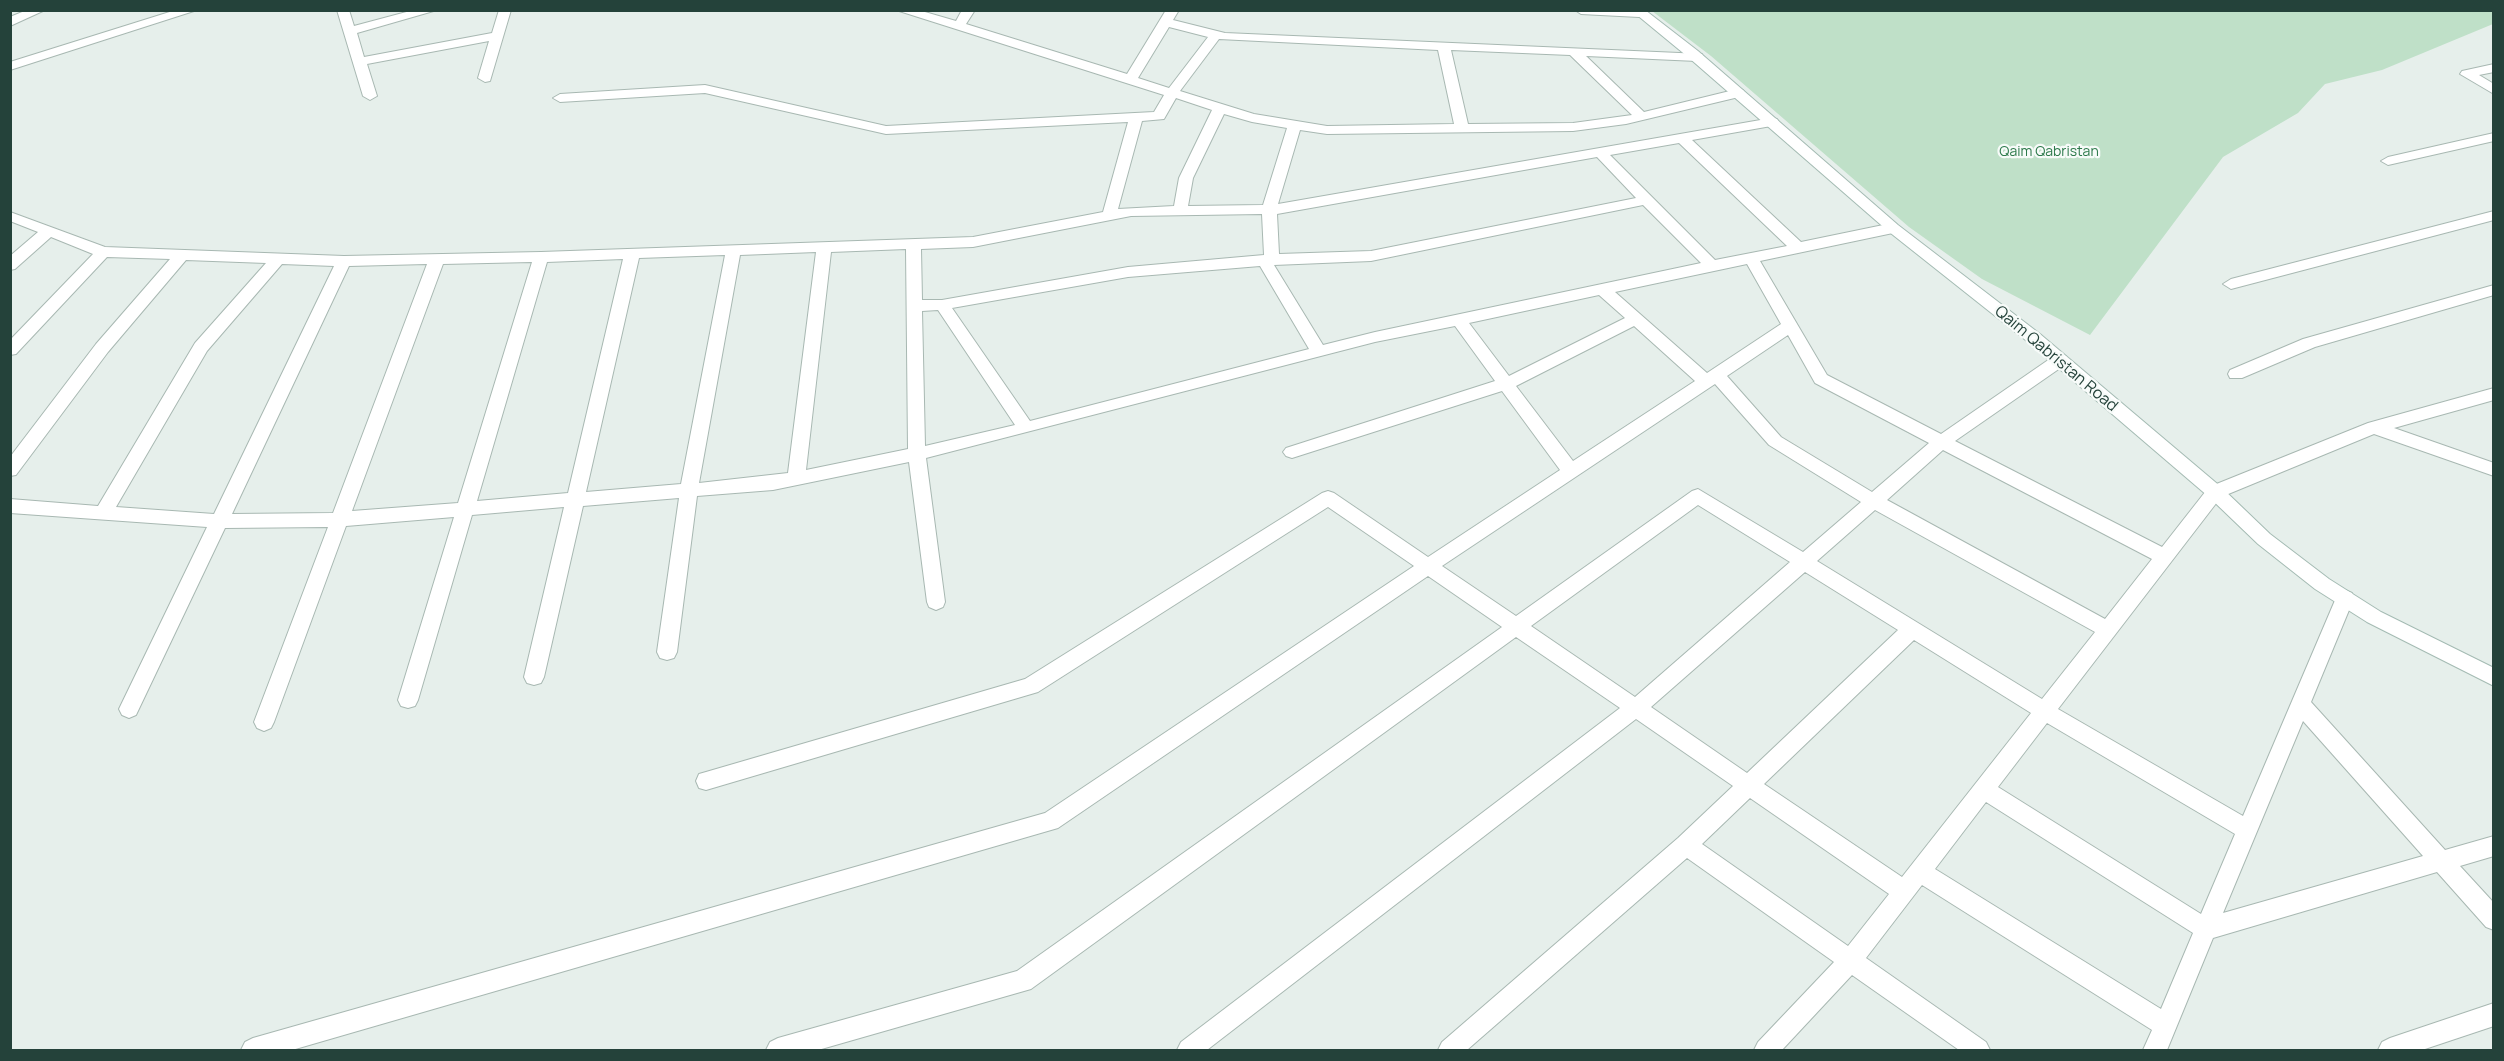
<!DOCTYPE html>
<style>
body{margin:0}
#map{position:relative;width:2504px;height:1061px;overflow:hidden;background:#e6efeb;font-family:Manrope,sans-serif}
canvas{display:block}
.frame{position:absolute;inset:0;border:12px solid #24423a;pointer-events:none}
</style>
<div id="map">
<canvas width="2504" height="1061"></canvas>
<div class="frame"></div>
</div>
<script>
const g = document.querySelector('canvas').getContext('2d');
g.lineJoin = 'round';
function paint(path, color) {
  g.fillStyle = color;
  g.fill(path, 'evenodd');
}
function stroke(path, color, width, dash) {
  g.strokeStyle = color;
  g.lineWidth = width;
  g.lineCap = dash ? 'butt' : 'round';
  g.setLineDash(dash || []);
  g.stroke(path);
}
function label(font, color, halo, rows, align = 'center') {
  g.font = font + ' Manrope,sans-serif';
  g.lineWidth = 4.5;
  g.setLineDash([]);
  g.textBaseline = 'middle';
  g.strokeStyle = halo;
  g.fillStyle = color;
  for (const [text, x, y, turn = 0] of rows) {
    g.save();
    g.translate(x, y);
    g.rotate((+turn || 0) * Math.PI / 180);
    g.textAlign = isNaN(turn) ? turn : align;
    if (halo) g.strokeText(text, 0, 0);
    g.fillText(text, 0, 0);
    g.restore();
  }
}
const green = new Path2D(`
 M2493 10V24L2382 70 2325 84 2298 113 2223 157 2090 335 1982 279 1909 227 1711 56 1652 11Z`);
const street = new Path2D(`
 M27 10H45L10 26V17Z
 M176 10H197L10 70V62Z
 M337 10H349L354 26 414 10H437L357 33 364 57 492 33 499 10H511L490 81 485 82 478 78 489 41 367 64 377 96 370 100 363 96Z
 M896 10H918L956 21 962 10H975L966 24 1127 74 1166 10H1179L1173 20 1225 33 1702 54 1703 57 1697 61 1586 56 1644 112 1738 89 1743 90 1745 93 1743 96 1626 124 1573 131 1327 134 1300 130 1278 204 1772 118 1777 119 1779 122 1777 125 1692 140 1801 242 1893 223 1900 228 1893 233 1760 261 1827 375 1941 434 2054 356H2066L2068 360 2066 364 1955 441 2162 547 2209 487 2368 423 2494 388V400L2394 428 2494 463V476L2374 434 2221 497 2058 709 2243 816 2336 598 2338 593 2345 590 2352 593 2354 598 2311 702 2445 850 2494 836V856L2460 866 2494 903V930L2486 927 2437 872 2213 938 2167 1050H2143L2152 1030 1922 885 1866 958 1986 1042 1990 1050H1959L1852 975 1782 1050H1754L1758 1042 1834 962 1687 858 1467 1050H1438L1442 1042 1678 838 1733 786 1636 719 1207 1050H1177L1181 1042 1620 708 1516 637 1031 989 818 1050H766L770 1042 778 1038 1017 971 1502 627 1428 576 1058 828 292 1050H241L245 1042 253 1038 1045 813 1414 566 1328 507 1038 692 706 790 699 788 696 781 699 774 706 772 1025 679 1322 493 1328 491 1334 493 1428 557 1560 470 1502 391 1292 458 1286 456 1283 452 1286 448 1495 381 1455 326 1375 342 926 458 945 602 943 607 936 610 929 607 927 602 909 462 773 490 697 496 677 652 674 658 667 660 660 658 657 652 679 498 583 506 544 677 541 683 534 685 527 683 524 677 564 507 472 515 418 700 415 706 408 708 401 706 398 700 454 517 346 526 274 722 271 728 264 731 257 728 254 722 328 527 225 528 136 715 129 718 122 715 119 709 207 527 10 513V499L98 506 195 343 266 263 186 260 108 352 16 475 10 476V457L96 344 170 259 107 257 16 354 10 355V340L93 254 51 237 15 269 10 270V256L38 232 10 221V212L105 247 344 256 541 252 973 237 1103 212 1128 122 886 134 705 93 560 102 553 98 560 94 705 85 886 126 1154 112 1164 95ZM1169 27 1208 37 1169 88 1138 78ZM1219 39 1438 50 1454 124 1327 126 1254 114 1180 91ZM1451 50 1570 55 1632 115 1573 123 1468 124ZM1176 98 1212 110 1179 178 1174 206 1118 209 1142 121 1164 119ZM1224 114 1252 122 1287 128 1263 205 1188 206 1193 178ZM1679 143 1787 246 1715 260 1610 155ZM1597 157 1636 198 1371 251 1279 254 1277 214ZM1643 205 1701 263 1375 332 1323 345 1274 265 1371 261ZM1262 214 1264 255 1128 267 942 300H922L921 249 973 247 1131 216ZM906 249 908 449 806 470 831 252ZM816 252 788 473 699 483 740 255ZM725 255 681 484 586 492 639 258ZM623 259 568 493 477 501 547 262ZM532 262 458 503 352 511 443 264ZM282 264 334 266 214 514 116 507 207 351ZM427 264 333 513 232 514 349 266ZM1747 264 1781 324 1707 373 1615 292ZM1260 266 1309 349 1030 421 952 308 1128 277ZM1599 295 1625 318 1509 376 1469 323ZM938 310 1015 425 925 446 922 311ZM1634 326 1695 381 1573 461 1516 386ZM1788 335 1815 383 1929 443 1872 492 1781 437 1727 376ZM1715 384 1769 445 1861 502 1803 552 1698 489 1692 491 1516 616 1442 566ZM1943 450 2152 559 2105 619 1887 500ZM1698 505 1790 562 1635 697 1531 626ZM1875 510 2095 632 2042 699 1817 561ZM1805 572 1898 630 1747 773 1651 707ZM1914 640 2031 713 1902 877 1764 784ZM2303 721 2423 856 2223 913ZM2047 723 2235 834 2201 914 1998 787ZM1750 798 1889 894 1848 946 1702 844ZM1986 802 2193 933 2161 1009 1935 869Z
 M1575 10H1644L1645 13 1639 17 1581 14Z
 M2494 64V72L2479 75 2494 84V94L2460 74 2462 71Z
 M2494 133V141L2388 165 2381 161 2388 157Z
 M2494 211V220L2231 289 2223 284 2231 279Z
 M2494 285V295L2315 347 2242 378H2230L2228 374 2230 370 2303 339Z
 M2494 1003V1026L2422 1050H2378L2382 1042 2390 1038Z`);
const secondary = new Path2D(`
 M1631 10H1645L1698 51 1898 225 2040 334 2221 487 2270 534 2329 579 2381 612 2494 668V686L2367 622 2315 589 2258 544 2209 497 2028 342 1888 231 1688 57Z`);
const farParknames = [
 ["Qaim Qabristan",2049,152]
];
const streetNames = [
 ["Qaim Qabristan Road",2056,359,40]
];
paint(green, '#bfe0c8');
stroke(street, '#a8b8b2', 2);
stroke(secondary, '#a4bbb3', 2);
paint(street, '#fff');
paint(secondary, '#fff');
label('14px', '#2d7a4b', '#f7fbf9', farParknames);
label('16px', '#24423a', '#f7fbf9', streetNames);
</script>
